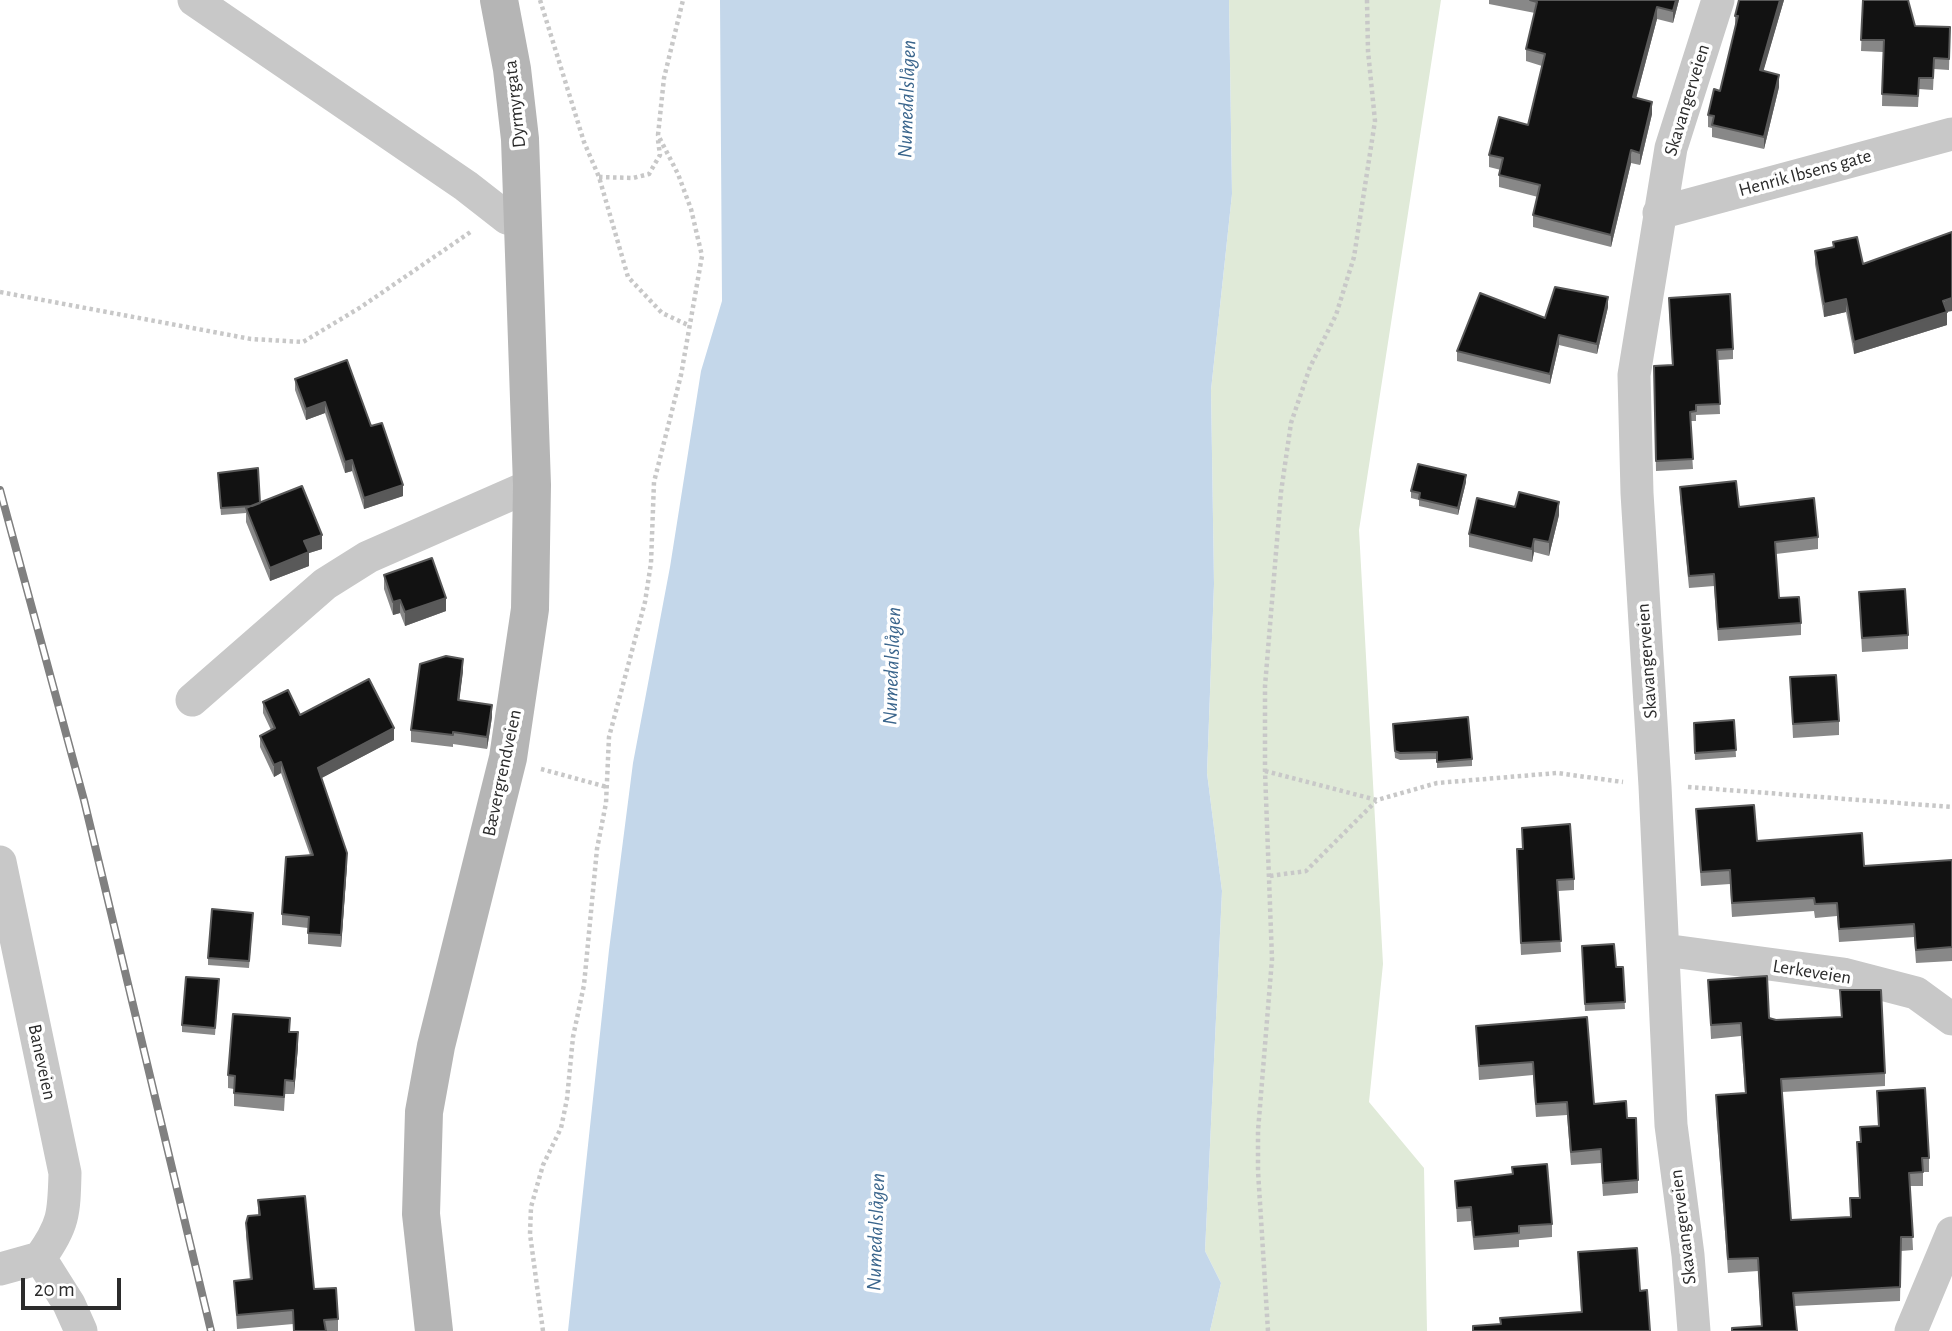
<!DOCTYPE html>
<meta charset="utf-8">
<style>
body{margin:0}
#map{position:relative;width:1952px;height:1331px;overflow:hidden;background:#fff;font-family:"Alegreya Sans",sans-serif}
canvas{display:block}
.scale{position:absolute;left:21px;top:1278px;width:100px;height:32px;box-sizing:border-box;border:4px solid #2b2b2b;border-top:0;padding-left:9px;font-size:21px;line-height:24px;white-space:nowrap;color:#2b2b2b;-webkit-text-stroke:5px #fff;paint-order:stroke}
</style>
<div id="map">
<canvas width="1952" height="1331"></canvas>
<div class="scale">20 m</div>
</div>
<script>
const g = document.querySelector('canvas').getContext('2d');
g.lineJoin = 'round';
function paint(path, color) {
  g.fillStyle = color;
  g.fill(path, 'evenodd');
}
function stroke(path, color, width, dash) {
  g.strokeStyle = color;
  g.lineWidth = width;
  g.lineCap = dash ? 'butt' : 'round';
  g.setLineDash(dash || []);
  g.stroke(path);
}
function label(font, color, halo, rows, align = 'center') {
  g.font = font + ' "Alegreya Sans",sans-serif';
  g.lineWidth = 7;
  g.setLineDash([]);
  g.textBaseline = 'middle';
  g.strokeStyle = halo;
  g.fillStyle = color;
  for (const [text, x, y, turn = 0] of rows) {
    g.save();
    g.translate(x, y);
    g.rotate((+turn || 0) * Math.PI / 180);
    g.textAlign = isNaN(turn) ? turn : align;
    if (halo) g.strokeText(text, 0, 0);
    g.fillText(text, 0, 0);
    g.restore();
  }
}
const green = new Path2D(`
 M1229 0H1441L1359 530 1383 964 1369 1102 1424 1168 1427 1331H1210L1221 1283 1205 1251 1222 891 1207 773 1214 584 1211 390 1232 194Z`);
const water = new Path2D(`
 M720 0H1229L1232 194 1211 390 1214 584 1207 773 1222 891 1205 1251 1221 1283 1210 1331H568L609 950 633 763 670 567 701 371 722 301Z`);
const path = new Path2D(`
 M540 0 584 142 599 177 628 277 662 313 688 325
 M599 177 633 178 649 174 660 155 658 140
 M0 292 251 339 303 342 361 307 472 231
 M541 769 607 787
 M1265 771 1377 800 1437 783 1557 773 1623 782
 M1688 787 1952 807
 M1270 876 1306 871 1376 801
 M543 1331 530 1234 531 1207 543 1165 561 1128 567 1099 573 1037 584 985 597 849 606 803 609 737 645 602 651 563 654 482 681 375 702 256 691 209 678 174 658 135 664 78 683 0
 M1268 1331 1258 1171V1131L1272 959 1265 771V686L1281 492 1291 423 1310 367 1336 315 1354 257 1375 121 1368 51 1367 0`);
const street = new Path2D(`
 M194 0 466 186 507 218
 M1659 213 1952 134
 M192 700 325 584 368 557 532 485
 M0 862 65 1173C64 1213 64 1225 40 1258
 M1664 950 1843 974 1916 993 1952 1019
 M40 1258 69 1304 81 1331
 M0 1269 40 1258
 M1694 1331 1688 1255 1671 1125 1655 786 1637 493 1634 375 1671 148 1718 0
 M1911 1331 1952 1233`);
const secondary = new Path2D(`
 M434 1331 421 1214 424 1112 436 1046 508 758 530 609 532 485 520 139 512 69 499 0`);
const rail = new Path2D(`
 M0 490 84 800 211 1331`);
const wall = new Path2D(`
 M1489 0H1679L1673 23 1657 19 1636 98 1652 114 1640 165 1631 163 1611 247 1533 227V215L1538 197 1499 187V175L1501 170 1489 167V155L1528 125 1542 66 1526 61V49L1535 13 1489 4Z
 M1739 0H1784L1763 71 1779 87 1764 149 1712 137V128L1708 127V115L1720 91 1735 28V16Z
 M1863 0 1915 26 1950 27 1949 70 1934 69 1933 90 1919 89 1918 107 1882 106 1883 52 1861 51Z
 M1833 242 1863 264 1947 312V325L1854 354 1846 312 1824 317 1815 264V251L1833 247Z
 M1608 307 1597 354 1559 345 1550 384 1457 361V351L1545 318Z
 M1669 307 1733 349V359L1718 360 1720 414 1696 415V421H1690L1693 469 1656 471 1654 366 1672 365Z
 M295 379 371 426 403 496 364 509 352 471 345 473 325 413 306 420 295 390Z
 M218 479 260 503 322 549 309 553V566L270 581 246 522V513L221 515Z
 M1466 482 1458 515 1419 506V500L1411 498V491Z
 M1680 487 1739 507 1818 537V549L1776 554 1779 598 1801 623V635L1718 641 1714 586 1689 588 1680 498Z
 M1515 507 1559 515 1549 556 1534 552 1532 562 1469 547V534Z
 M384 575 446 611 405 626 400 613 393 615 384 589Z
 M1859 592 1908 635V649L1862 652Z
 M463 671 459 700 492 717 487 749 453 744V747L411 742V730Z
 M1790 677 1839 721V735L1793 738Z
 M263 702 300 715 394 740 321 778 347 864 341 947 308 944V928L282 925V914L310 855 281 773 274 777 260 747V736L271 730 263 713Z
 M1734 720 1736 757 1695 760 1694 723Z
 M1393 724 1472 759V766L1437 768V759L1400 760 1395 758Z
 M1696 809 1757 841 1864 866 1952 860V961L1916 963 1914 937 1839 942 1837 916 1815 918 1814 911 1732 917 1730 884 1701 886Z
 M1522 828 1574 879V890L1558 891 1561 952 1521 955 1517 860 1522 849Z
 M253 919 249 968 208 965V958Z
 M1582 946 1616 967H1623L1625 1009 1585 1011Z
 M219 979 215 1035 182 1032V1025Z
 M1708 980 1769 1018 1776 1020 1841 1017 1840 990 1885 1073V1086L1782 1092 1791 1220 1851 1217 1850 1198H1859L1857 1142H1860V1127L1878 1126 1877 1091 1929 1158V1172H1923V1186H1910L1913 1250 1901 1251 1900 1301 1795 1306 1761 1326 1758 1271 1728 1273 1716 1108V1095L1745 1093 1741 1036 1711 1039Z
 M1587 1017 1594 1104 1627 1118 1638 1180V1193L1603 1196 1601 1163 1571 1165 1567 1115 1536 1117 1533 1075 1479 1080 1476 1026Z
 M290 1032 298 1046 294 1094H285L284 1111 234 1106V1089L228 1088V1075Z
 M1512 1167 1552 1224V1237L1519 1240V1247L1474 1250 1471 1221 1457 1222 1455 1181 1512 1174Z
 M258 1200 314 1289 338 1319V1331H293V1324L237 1329 234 1281 250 1280 246 1236V1223L258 1215Z
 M1578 1252 1640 1291 1650 1331 1500 1324 1581 1312Z`);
const shadedWall = new Path2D(`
 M1676 0H1679L1673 23V11Z
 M1780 0H1784L1760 83V70Z
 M1657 7V19L1633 110V97Z
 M1779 75V87L1764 149V137Z
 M1652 102V114L1640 165V153Z
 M1631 150V163L1611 247V235Z
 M1608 297V307L1597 354V344Z
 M1952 298V311L1947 312V325L1854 354V342Z
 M1846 299V312L1824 317V304Z
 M1559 335V345L1550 384V374Z
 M325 402V413L306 420V409Z
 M352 460V471L345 473V462Z
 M1466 475V482L1458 515V508Z
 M403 485V496L364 509V498Z
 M1559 502V515L1549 556V542Z
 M322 535V549L309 553V566L270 581V568L304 541Z
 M1534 539V552L1532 562V549Z
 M446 598V611L405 626V612Z
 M400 600V613L393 615V602Z
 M463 659V671L458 711V700Z
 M492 705V717L487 749V737Z
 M394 728V740L318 780V768Z
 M281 762V773L274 777V765Z
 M347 853V864L341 947V935Z
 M298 1032V1046L294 1094V1081Z`);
const building = new Path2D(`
 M1530 0H1676L1673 11 1657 7 1633 97 1652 102 1640 153 1631 150 1611 235 1533 215 1540 185 1499 175 1503 158 1489 155 1499 117 1528 125 1545 54 1526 49 1537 2Z
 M1739 0H1780L1760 70 1779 75 1764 137 1712 125 1714 116 1708 115 1714 89 1720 91 1738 16H1735Z
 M1863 0H1908L1915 26 1950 27 1949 59 1934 58 1933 78H1919L1918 96 1882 94 1884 40H1861Z
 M1952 232V298L1943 301 1947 312 1854 342 1846 299 1824 304 1815 251 1834 247 1833 242 1857 237 1863 264Z
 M1555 287 1608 297 1597 344 1559 335 1550 374 1457 351 1480 293 1545 318Z
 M1730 294 1733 349 1717 350 1720 404 1696 405V411L1690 412 1693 459 1656 461 1654 366 1673 365 1669 298Z
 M347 360 371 426 382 423 403 485 364 498 352 460 345 462 325 402 306 409 295 379Z
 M1418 464 1466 475 1458 508 1419 499 1420 493 1411 491Z
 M258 468 260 503 252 506 221 508 218 473Z
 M1736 481 1739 507 1814 498 1818 537 1775 542 1779 598 1799 597 1801 623 1718 629 1714 574 1689 576 1680 487Z
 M302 486 322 535 304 541 309 552 270 568 246 508Z
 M1519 492 1559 502 1549 542 1534 539 1532 549 1469 534 1477 498 1515 507Z
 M432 558 446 598 405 612 400 600 393 602 384 575Z
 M1905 589 1908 635 1862 638 1859 592Z
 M446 656 463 659 458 700 492 705 487 737 453 732V735L411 730 420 664Z
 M1836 675 1839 721 1793 724 1790 677Z
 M369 679 394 728 318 768 347 853 341 935 308 933 309 917 282 914 286 857 313 855 281 762 274 765 260 736 275 728 263 702 288 690 300 715Z
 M1468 717 1472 759 1437 762V752L1400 753 1395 751 1393 724Z
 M1734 720 1736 750 1695 753 1694 723Z
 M1754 805 1757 841 1862 833 1864 866 1952 860V947L1916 950 1914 924 1839 929 1837 903 1815 904 1814 898 1732 903 1730 870 1701 872 1696 809Z
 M1570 824 1574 879 1557 880 1561 941 1521 943 1517 849H1523L1522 828Z
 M212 909 253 913 249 961 208 958Z
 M1614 944 1616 967H1623L1625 1002 1585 1004 1582 946Z
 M1767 976 1769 1018 1776 1020 1842 1017 1840 990H1881L1885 1073 1781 1079 1791 1220 1851 1217 1850 1198H1860L1857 1142H1861L1860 1127 1879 1126 1877 1091 1925 1088 1929 1158H1922L1923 1172 1909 1173 1913 1237H1901L1900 1287 1793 1293 1797 1331H1732V1328L1762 1326 1758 1258 1728 1259 1716 1095 1746 1093 1741 1023 1711 1025 1708 980Z
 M186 977 219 979 215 1028 182 1025Z
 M233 1014 290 1018 289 1032H298L294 1081 285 1080 284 1097 234 1093 235 1076 228 1075Z
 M1587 1017 1594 1104 1626 1101 1627 1118H1636L1638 1180 1603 1183 1601 1149 1571 1152 1567 1102 1536 1104 1533 1062 1479 1066 1476 1026Z
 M1547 1164 1552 1224 1519 1226V1233L1474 1237 1471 1207 1457 1208 1455 1181 1513 1174 1512 1167Z
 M305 1196 314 1289 336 1288 338 1319 324 1320 326 1331H294L293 1310 237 1315 234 1281 252 1279 246 1223 248 1216 260 1215 258 1200Z
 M1637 1248 1640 1291 1647 1290 1650 1331H1473V1326L1501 1324 1500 1318 1582 1312 1578 1252Z`);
const streetNames = [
 ["Skavangerveien",1687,100,-73],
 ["Dyrmyrgata",515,104,-96],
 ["Henrik Ibsens gate",1805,173,-15],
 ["Skavangerveien",1647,661,-94],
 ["Bævergrendveien",502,773,-78],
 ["Lerkeveien",1812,972,9],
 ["Baneveien",42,1062,78],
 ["Skavangerveien",1683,1227,-97]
];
const waterNames = [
 ["Numedalslågen",907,99,-88],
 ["Numedalslågen",892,666,-88],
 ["Numedalslågen",876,1232,-88]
];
paint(green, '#e0ead8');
paint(water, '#c4d7ea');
stroke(path, '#c8c8c8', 4.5, [3.5, 3.5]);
stroke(street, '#c8c8c8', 33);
stroke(secondary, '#b5b5b5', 38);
stroke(rail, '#808080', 8);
stroke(rail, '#fff', 5, [16]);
paint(wall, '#888');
paint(shadedWall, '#595959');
paint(building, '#121212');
stroke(building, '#595959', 2);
label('19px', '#2b2b2b', '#fff', streetNames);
label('italic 21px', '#3a658c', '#fff', waterNames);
</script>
